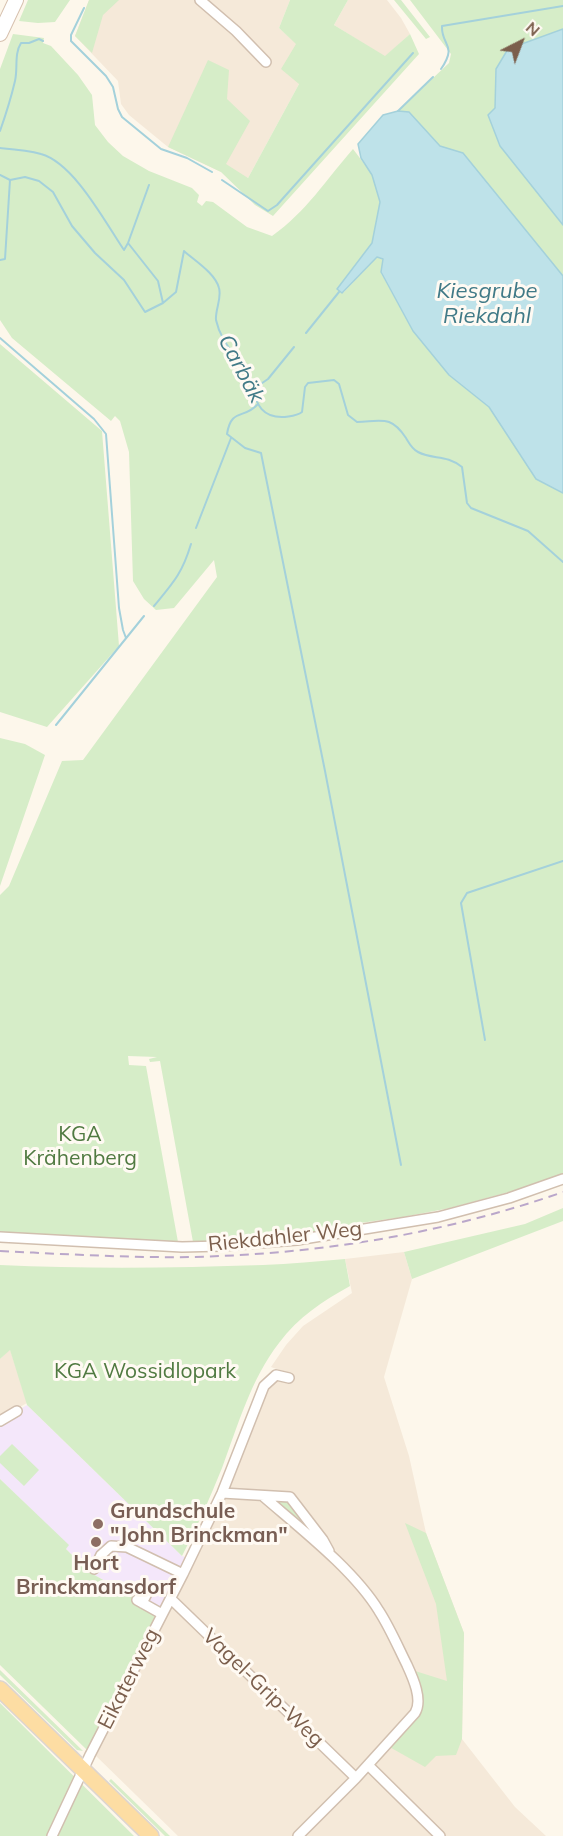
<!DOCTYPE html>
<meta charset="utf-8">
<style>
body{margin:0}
#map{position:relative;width:563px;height:1836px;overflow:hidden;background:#fdf7eb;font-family:Mulish,sans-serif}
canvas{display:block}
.north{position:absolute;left:491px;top:12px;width:60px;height:60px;-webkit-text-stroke:4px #fffaf3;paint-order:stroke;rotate:42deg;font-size:16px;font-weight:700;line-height:24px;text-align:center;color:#7b5e4c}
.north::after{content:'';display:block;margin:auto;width:21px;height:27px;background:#7b5e4c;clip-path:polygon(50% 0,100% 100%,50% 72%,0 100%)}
</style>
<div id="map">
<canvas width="563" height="1836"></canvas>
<div class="north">N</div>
</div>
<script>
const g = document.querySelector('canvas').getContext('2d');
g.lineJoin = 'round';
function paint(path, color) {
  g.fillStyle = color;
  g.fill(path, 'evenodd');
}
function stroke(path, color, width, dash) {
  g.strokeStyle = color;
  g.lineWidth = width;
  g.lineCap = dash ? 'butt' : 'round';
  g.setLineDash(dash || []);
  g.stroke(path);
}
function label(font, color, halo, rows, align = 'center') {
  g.font = font + ' Mulish,sans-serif';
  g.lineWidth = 6;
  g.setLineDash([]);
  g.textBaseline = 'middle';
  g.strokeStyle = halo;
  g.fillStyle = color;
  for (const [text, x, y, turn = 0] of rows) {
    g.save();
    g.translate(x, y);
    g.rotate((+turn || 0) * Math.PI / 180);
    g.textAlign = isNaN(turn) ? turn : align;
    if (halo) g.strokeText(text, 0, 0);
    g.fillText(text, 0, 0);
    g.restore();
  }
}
const residential = new Path2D(`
 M89 0H290L279 28 296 43 299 84 248 178 221 172 168 147 129 115 121 104 118 81 75 36Z
 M348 0H387L401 18 410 34 385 57 334 25Z
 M404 1252 412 1279 384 1377 409 1456 426 1533 464 1633 462 1739 515 1807 546 1836H178L94 1754 221 1500 268 1385 278 1379 289 1381 291 1374 271 1367 286 1345 303 1326 352 1293 345 1259Z
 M10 1349 27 1403 0 1418V1359Z`);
const education = new Path2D(`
 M27 1405 182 1556 191 1559 161 1612 89 1572 66 1549 68 1545 0 1479V1421Z`);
const green = new Path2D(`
 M28 0H70L55 22 38 23 19 21Z
 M89 0H119L103 15 92 53 75 36Z
 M290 0H348L334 25 385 56 410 34 419 54 273 216 255 205 221 172 168 147 208 60 229 70 227 99 250 121 226 164 248 178 299 84 281 69 296 44 279 28Z
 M394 0H401L430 37 426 39Z
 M410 0H563V29L508 49 496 69 495 108 500 146 563 225V276L463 154 440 146 409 113 398 111 449 63 451 54Z
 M13 34 44 38 43 43 51 46 78 75 92 95 95 125 108 142 123 156 149 171 192 188 199 195 197 202 202 206 206 201 213 202 247 227 272 236C307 211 325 181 353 149L372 174 380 202 372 243 343 293 377 257 384 259 381 273 413 331 449 375 489 407 536 479 563 493V1174L520 1189 450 1208 403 1217 360 1223 308 1234 193 1242 160 1061 150 1062 149 1059 157 1057 128 1056 129 1065 146 1066 178 1242 0 1232V895L9 886 62 761 83 760 217 577 214 560 174 608 156 610 144 599 133 581 129 452 120 421 115 416 111 421 12 338 0 320V69Z
 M0 344 102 431 119 646 47 727 0 712Z
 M0 738 25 744 45 755 0 886Z
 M563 1208V1221L412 1279 404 1252 525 1224Z
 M345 1259 350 1286C323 1301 298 1317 279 1343 251 1379 238 1425 222 1468 210 1498 197 1527 182 1556L27 1405 10 1350 0 1359V1265C87 1269 175 1268 263 1265 290 1264 318 1261 345 1259Z
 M12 1444 39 1470 24 1486 0 1463V1456Z
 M0 1479 69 1545 66 1549 89 1572 161 1612 90 1748 86 1749 0 1665Z
 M275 1500 292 1503 318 1542Z
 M405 1523 426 1533 464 1633 462 1739 456 1755 436 1756 425 1767 386 1745 415 1713 412 1670 447 1681 436 1604Z
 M0 1670 83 1751 77 1750 0 1675Z
 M0 1703 134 1836H0Z
 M111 1779 170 1836H165L109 1781Z`);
const water = new Path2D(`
 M563 29V225L500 146 488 115 495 108 496 69 508 49Z
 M398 111 409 112 440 146 463 153 563 276V493L536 479 489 407 449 375 413 331 381 272 383 259 377 257 342 293 337 289 372 243 380 202 372 175 361 158 358 144 383 115Z`);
const stream = new Path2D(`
 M84 8 71 35V41L106 76 113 87 118 109 122 117 161 149 187 158 212 172
 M441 69C458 44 441 46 442 26L563 6
 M398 111 433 77
 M0 131C6 114 11 98 15 81 18 68 14 54 21 43H29L39 39 43 41
 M0 148C13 149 28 150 41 154 74 163 105 222 124 250L128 243
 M0 175 10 180 25 177 39 181 53 192 72 226 95 253 124 280 145 312 163 303 176 292 184 251C195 261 215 273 219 288 222 298 215 310 216 320 221 343 236 354 246 373 256 393 254 419 285 417 291 416 297 416 302 412L305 387 308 383 334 380 339 384 348 415 357 422C382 421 391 415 406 438 409 443 412 449 418 452 433 460 446 454 462 467L467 503 471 508 528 531 563 562
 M222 180 268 211 277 205 413 53
 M149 185 128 243 158 281 163 303
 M0 260 5 259 10 180
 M306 333 339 292
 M0 338 94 419 106 434 119 608 123 630 126 638
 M252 390 268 379 294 347
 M257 405C244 419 231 408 227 434L245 448 261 453 325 771 401 1165
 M196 528 231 438
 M154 606C173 583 182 574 191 544
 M56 725 144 616
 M485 1040 461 903 467 893 563 861`);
const street = new Path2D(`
 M200 0 236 31 266 62
 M0 1237 182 1247 222 1246 297 1240 438 1217 509 1198 563 1179
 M0 1421 17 1411
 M222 1493 290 1497 323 1540 329 1551
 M264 1497C301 1529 354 1570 379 1611 390 1628 398 1647 407 1665 413 1678 423 1700 415 1713L356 1778 298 1836
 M94 1569 101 1555 111 1546 127 1547 183 1574
 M171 1599 356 1778
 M137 1600 162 1614
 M142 1603 150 1588
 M368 1765 440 1836
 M52 1836 90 1755 183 1574 222 1493 264 1386 276 1375 289 1378`);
const secondary = new Path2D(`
 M0 34 16 0`);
const primary = new Path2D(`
 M0 1689 151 1836`);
const rail = new Path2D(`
 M0 1251C64 1254 128 1258 192 1257 319 1254 443 1234 563 1192`);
const markers = [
 [98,1524,6,"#8d6e63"],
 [96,1542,6,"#8d6e63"]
];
const parkNames = [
 ["KGA",80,1135],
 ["Krähenberg",80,1159],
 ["KGA Wossidlopark",145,1372]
];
const streetNames = [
 ["Riekdahler Weg",285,1237,-6],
 ["Eikaterweg",129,1679,-63],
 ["Vagel-Grip-Weg",263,1688,44]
];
const educationNames = [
 ["Grundschule",110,1512],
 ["\"John Brinckman\"",110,1536],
 ["Hort",96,1564,"center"],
 ["Brinckmansdorf",96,1588,"center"]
];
const waterNames = [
 ["Kiesgrube",487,291],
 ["Riekdahl",487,316],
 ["Carbäk",241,369,62]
];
paint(residential, '#f5e9d9');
paint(education, '#f4e7fa');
paint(green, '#d6edc8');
paint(water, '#bee2e9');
stroke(water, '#a4d1db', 1.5);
stroke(stream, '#a4d1db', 2);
stroke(street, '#d1bfaf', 12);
stroke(secondary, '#d7c1af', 16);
stroke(primary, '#ddd5d0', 18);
stroke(street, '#fff', 9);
stroke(secondary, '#fff', 14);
stroke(primary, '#fddda3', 15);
stroke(rail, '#baa7ca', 2, [9, 6]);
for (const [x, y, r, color] of markers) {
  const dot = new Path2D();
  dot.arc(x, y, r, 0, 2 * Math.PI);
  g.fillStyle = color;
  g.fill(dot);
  stroke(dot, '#fffaf3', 2);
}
label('21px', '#507a41', '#fffaf3', parkNames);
label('21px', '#7b5e4c', '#fffaf3', streetNames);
label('bold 21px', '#785e54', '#fffaf3', educationNames, 'left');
label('italic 22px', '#417a87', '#fffaf3', waterNames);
</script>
